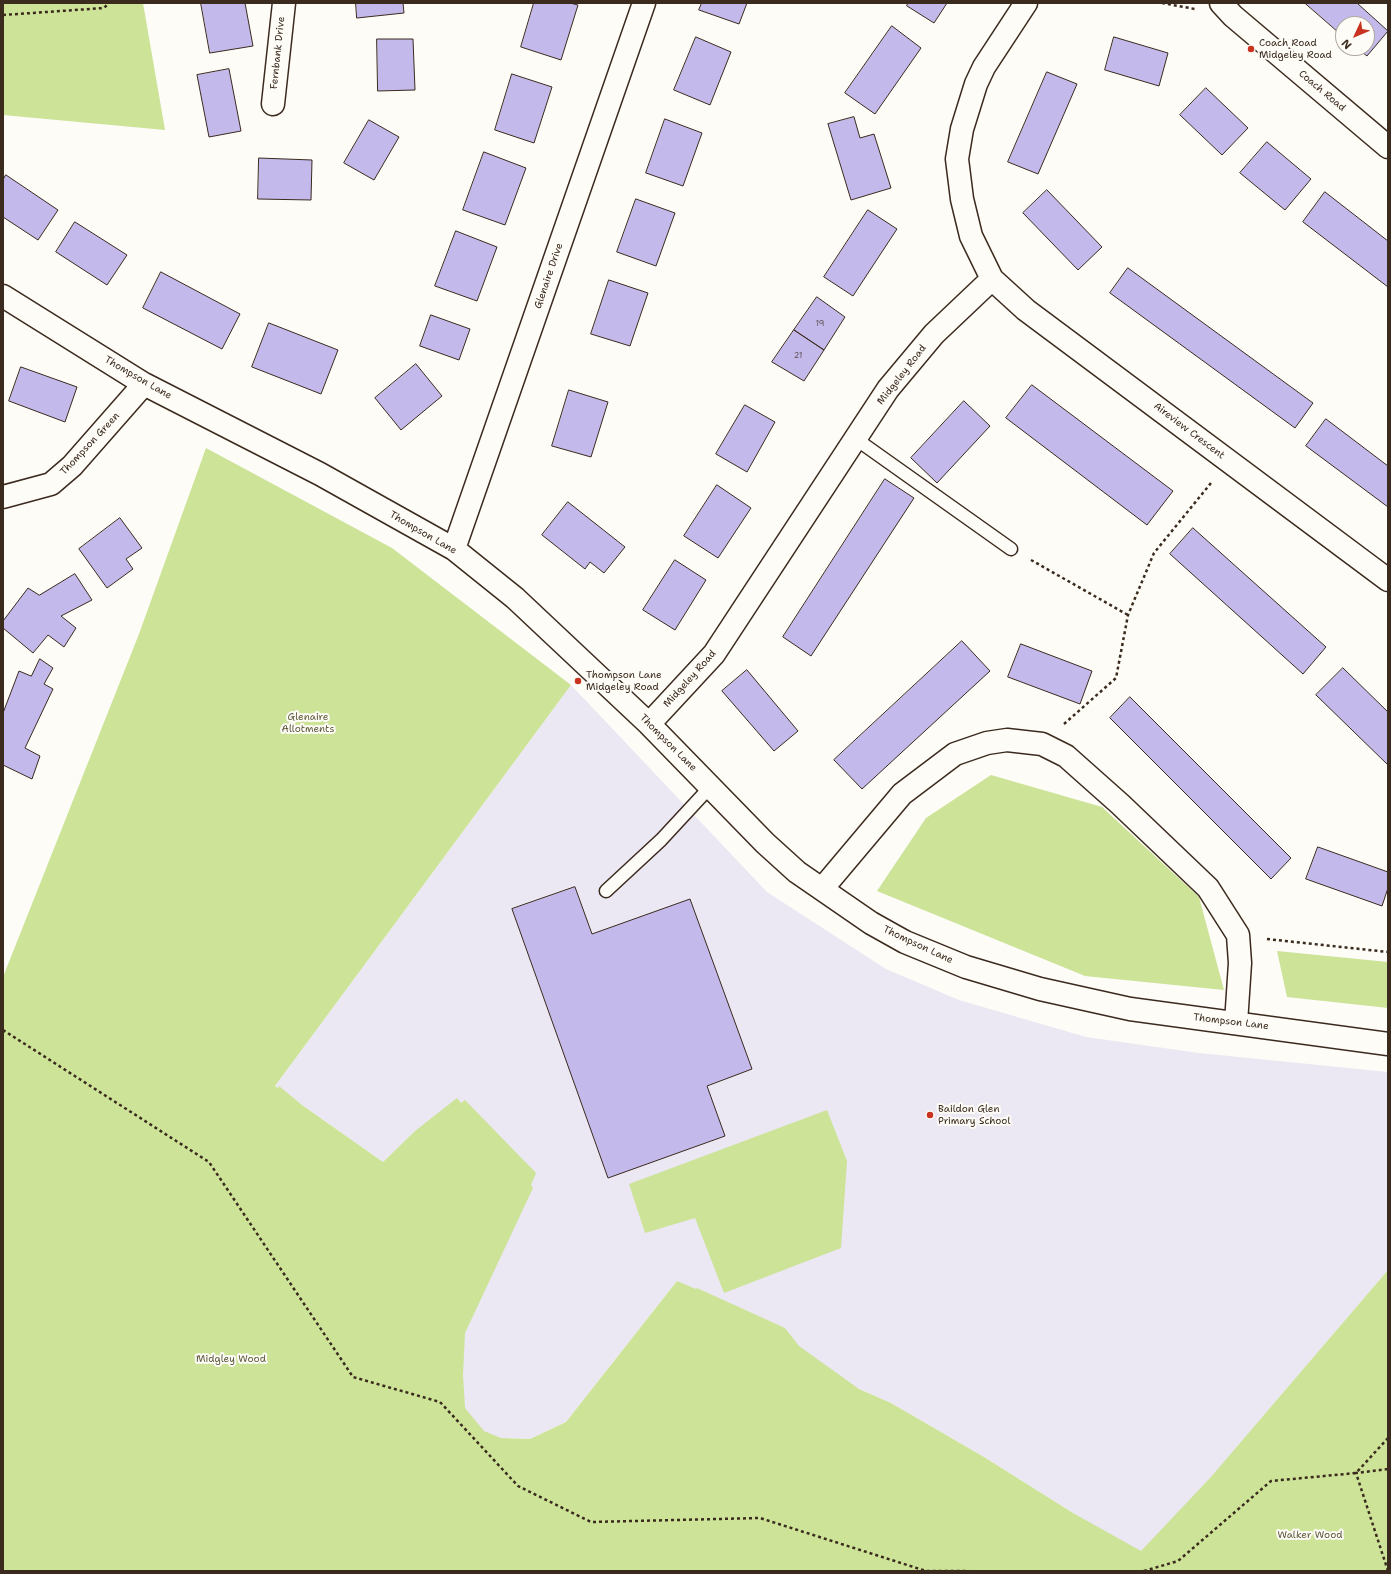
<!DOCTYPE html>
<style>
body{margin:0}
#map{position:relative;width:1391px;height:1574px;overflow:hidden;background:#fdfcf7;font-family:"Shantell Sans",sans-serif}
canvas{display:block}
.frame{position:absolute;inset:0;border:4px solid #3b2a1e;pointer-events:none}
.north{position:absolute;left:1335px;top:16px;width:40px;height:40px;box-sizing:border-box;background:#fdfcf7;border:1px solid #afa8a0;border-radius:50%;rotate:226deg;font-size:11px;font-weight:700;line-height:16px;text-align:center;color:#3b2a1e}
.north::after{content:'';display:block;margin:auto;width:14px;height:18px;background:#c8321e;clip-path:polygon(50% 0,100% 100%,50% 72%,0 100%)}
</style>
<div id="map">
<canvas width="1391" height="1574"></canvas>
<div class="frame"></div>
<div class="north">N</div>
</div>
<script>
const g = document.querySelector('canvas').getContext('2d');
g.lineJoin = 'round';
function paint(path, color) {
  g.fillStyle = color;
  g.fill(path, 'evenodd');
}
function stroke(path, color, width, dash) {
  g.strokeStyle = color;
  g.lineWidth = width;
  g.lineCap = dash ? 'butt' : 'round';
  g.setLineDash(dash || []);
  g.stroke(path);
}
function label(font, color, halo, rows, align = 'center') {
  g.font = font + ' "Shantell Sans",sans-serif';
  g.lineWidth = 4;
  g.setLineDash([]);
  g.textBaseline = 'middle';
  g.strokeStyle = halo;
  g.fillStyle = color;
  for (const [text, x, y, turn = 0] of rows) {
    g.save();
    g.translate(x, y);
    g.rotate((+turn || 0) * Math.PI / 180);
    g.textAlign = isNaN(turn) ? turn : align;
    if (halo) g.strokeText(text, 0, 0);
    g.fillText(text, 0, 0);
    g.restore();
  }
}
const built = new Path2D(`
 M571 685 767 892 886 969 959 1000 1086 1037 1199 1053 1388 1072V1270L1143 1557 984 1457 891 1403 821 1372 677 1281 566 1422 530 1439 501 1438 475 1428 461 1417 415 1131 383 1162 275 1086Z`);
const green = new Path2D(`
 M3 3H143L165 130 3 115Z
 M206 448 392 548 571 685 275 1086 278 1088 279 1086 302 1105 383 1162 415 1131 457 1098 461 1103 465 1100 536 1173 531 1185 533 1188 465 1333 463 1375 465 1408 484 1431 501 1438 530 1439 566 1422 677 1281 696 1289 697 1288 785 1328 799 1346 859 1389 891 1403 984 1457 1073 1513 1141 1551 1210 1478 1388 1270V1571H3V977L139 634Z
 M991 775 1102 807 1199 897 1224 990 1085 976 877 891 926 818Z
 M1277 951 1388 962V1008L1287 997Z
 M827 1110 847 1161 841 1248 724 1293 695 1218 645 1233 629 1184Z`);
const building = new Path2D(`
 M201 3H245L253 46 210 53Z
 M356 3H403L404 13 357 18Z
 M534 3H570L578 5 561 60 521 47Z
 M702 3H747L739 24 699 10Z
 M908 3H947L934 23 907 6Z
 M1305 3H1357L1388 31 1367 56 1357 48H1367V24H1343V36Z
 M892 26 921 48 875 114 845 93Z
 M696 37 731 52 710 105 674 90Z
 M1114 37 1168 53 1159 86 1105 70Z
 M377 39H413L415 90 378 91Z
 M229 69 241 131 209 137 197 75Z
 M1047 72 1077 84 1038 174 1008 162Z
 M512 74 552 87 534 143 495 130Z
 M1206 88 1248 128 1222 155 1180 115Z
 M854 117 860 138 874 134 891 188 851 200 828 124Z
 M665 119 702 133 683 186 646 173Z
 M369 120 399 137 374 180 344 163Z
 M1267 142 1311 179 1285 210 1240 173Z
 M484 152 526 168 505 225 463 210Z
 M259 158 312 160 311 200 258 199Z
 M6 175 58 210 38 240 3 217V180Z
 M1047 190 1102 247 1078 270 1023 213Z
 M1325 192 1388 241V287L1303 222Z
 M636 199 675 213 656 266 617 252Z
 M868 210 897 229 853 296 824 277Z
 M75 222 127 255 107 285 56 252Z
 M456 231 497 247 477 301 435 286Z
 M1128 268 1313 403 1295 428 1110 293Z
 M161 272 240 314 222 349 143 308Z
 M609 280 648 293 630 346 591 334Z
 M817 297 845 317 824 350 794 330Z
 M431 315 470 329 459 360 420 346Z
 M269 323 338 350 321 394 252 367Z
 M794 330 824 350 804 381 772 362Z
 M416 364 442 396 401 430 375 398Z
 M21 367 77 387 65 422 9 401Z
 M1032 385 1173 491 1147 525 1006 418Z
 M569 390 608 402 591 457 552 446Z
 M964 401 990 426 937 483 911 458Z
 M745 405 775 422 747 472 716 454Z
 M1326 419 1388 466V507L1306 446Z
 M885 479 914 498 811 656 783 637Z
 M717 485 751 508 718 558 684 536Z
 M568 502 625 547 604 573 590 562 585 569 542 535Z
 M120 518 142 548 126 559 133 569 107 588 79 549Z
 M1193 528 1326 647 1303 674 1170 554Z
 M675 560 706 580 675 630 643 610Z
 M75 574 92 600 61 616 76 628 64 647 48 635 33 653 3 628V621L28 588 39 595Z
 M962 641 990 671 862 789 834 760Z
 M1021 644 1092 671 1080 704 1008 677Z
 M40 659 53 668 44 684 53 689 25 748 40 756 32 779 3 765V713L19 671 31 676Z
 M1343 668 1388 712V765L1316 695Z
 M747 670 798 731 774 751 722 691Z
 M1130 697 1291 858 1271 879 1110 718Z
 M1318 847 1388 872V888L1382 906 1306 879Z
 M575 887 592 934 690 899 752 1069 707 1086 725 1136 608 1178 512 909Z`);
const path = new Path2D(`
 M1162 3 1195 9
 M3 15 104 8 109 3
 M1031 560 1128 615
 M1064 724 1116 678 1128 615 1154 553 1211 483
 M1267 939 1388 952
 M3 1030 209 1162 353 1377 440 1402 518 1486 591 1522 760 1518 926 1571H969
 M1144 1571 1178 1561 1271 1481 1356 1473 1388 1438
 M1388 1571 1356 1473 1388 1469`);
const service = new Path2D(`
 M856 439 1011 549
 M606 891 661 840 711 786`);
const minor = new Path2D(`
 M1221 3 1233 16 1388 147
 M273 104 284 3
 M992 279 1026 310 1388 580
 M3 296 144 384 320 474 454 549 515 598 649 724 765 843 797 872 871 923 905 942 966 967 1040 989 1130 1009 1388 1044
 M3 497 51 484 72 466 144 384
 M454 549 644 3
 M649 724 714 654 888 389 934 334 992 279 971 236 962 199 957 159 962 129 976 84 984 67 1026 3
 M822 889 902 794 955 754 987 743 1007 740 1042 744 1066 756 1120 804 1208 888 1238 935 1240 963 1236 1023`);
const markers = [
 [1251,49,4,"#c8321e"],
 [578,681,4,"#c8321e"],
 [930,1115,4,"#c8321e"]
];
const numberNames = [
 ["19",820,324],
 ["21",798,356]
];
const poiNames = [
 ["Coach Road",1259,43],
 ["Midgeley Road",1259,55],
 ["Thompson Lane",586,675],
 ["Midgeley Road",586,687],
 ["Baildon Glen",938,1109],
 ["Primary School",938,1121]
];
const streetNames = [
 ["Fernbank Drive",278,53,-84],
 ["Coach Road",1322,91,40],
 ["Glenaire Drive",549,276,-71],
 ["Midgeley Road",902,375,-52],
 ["Thompson Lane",138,378,30],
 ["Aireview Crescent",1189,431,37],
 ["Thompson Green",90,444,-47],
 ["Thompson Lane",423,533,30],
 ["Midgeley Road",690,679,-48],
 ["Thompson Lane",668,743,45],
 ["Thompson Lane",918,945,25],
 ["Thompson Lane",1231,1022,7]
];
const parkNames = [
 ["Glenaire",308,717],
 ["Allotments",308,729],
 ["Midgley Wood",231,1359],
 ["Walker Wood",1310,1535]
];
paint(built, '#ece8f3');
paint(green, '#cce398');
paint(building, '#c3b9eb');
stroke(building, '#3b2a1e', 1);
stroke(service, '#3b2a1e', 15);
stroke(minor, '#3b2a1e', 25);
stroke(path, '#3b2a1e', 2.5, [3, 3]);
stroke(service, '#fdfcf7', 12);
stroke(minor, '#fdfcf7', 22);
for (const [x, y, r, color] of markers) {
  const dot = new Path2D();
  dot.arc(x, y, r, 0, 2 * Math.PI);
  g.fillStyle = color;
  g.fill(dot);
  stroke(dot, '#fdfcf7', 1.5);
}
label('8px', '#5d4e51', null, numberNames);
label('10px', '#3b2a1e', '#fdfcf7', poiNames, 'left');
label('10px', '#3b2a1e', '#fdfcf7', streetNames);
label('10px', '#5f583c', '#fdfcf7', parkNames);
</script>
